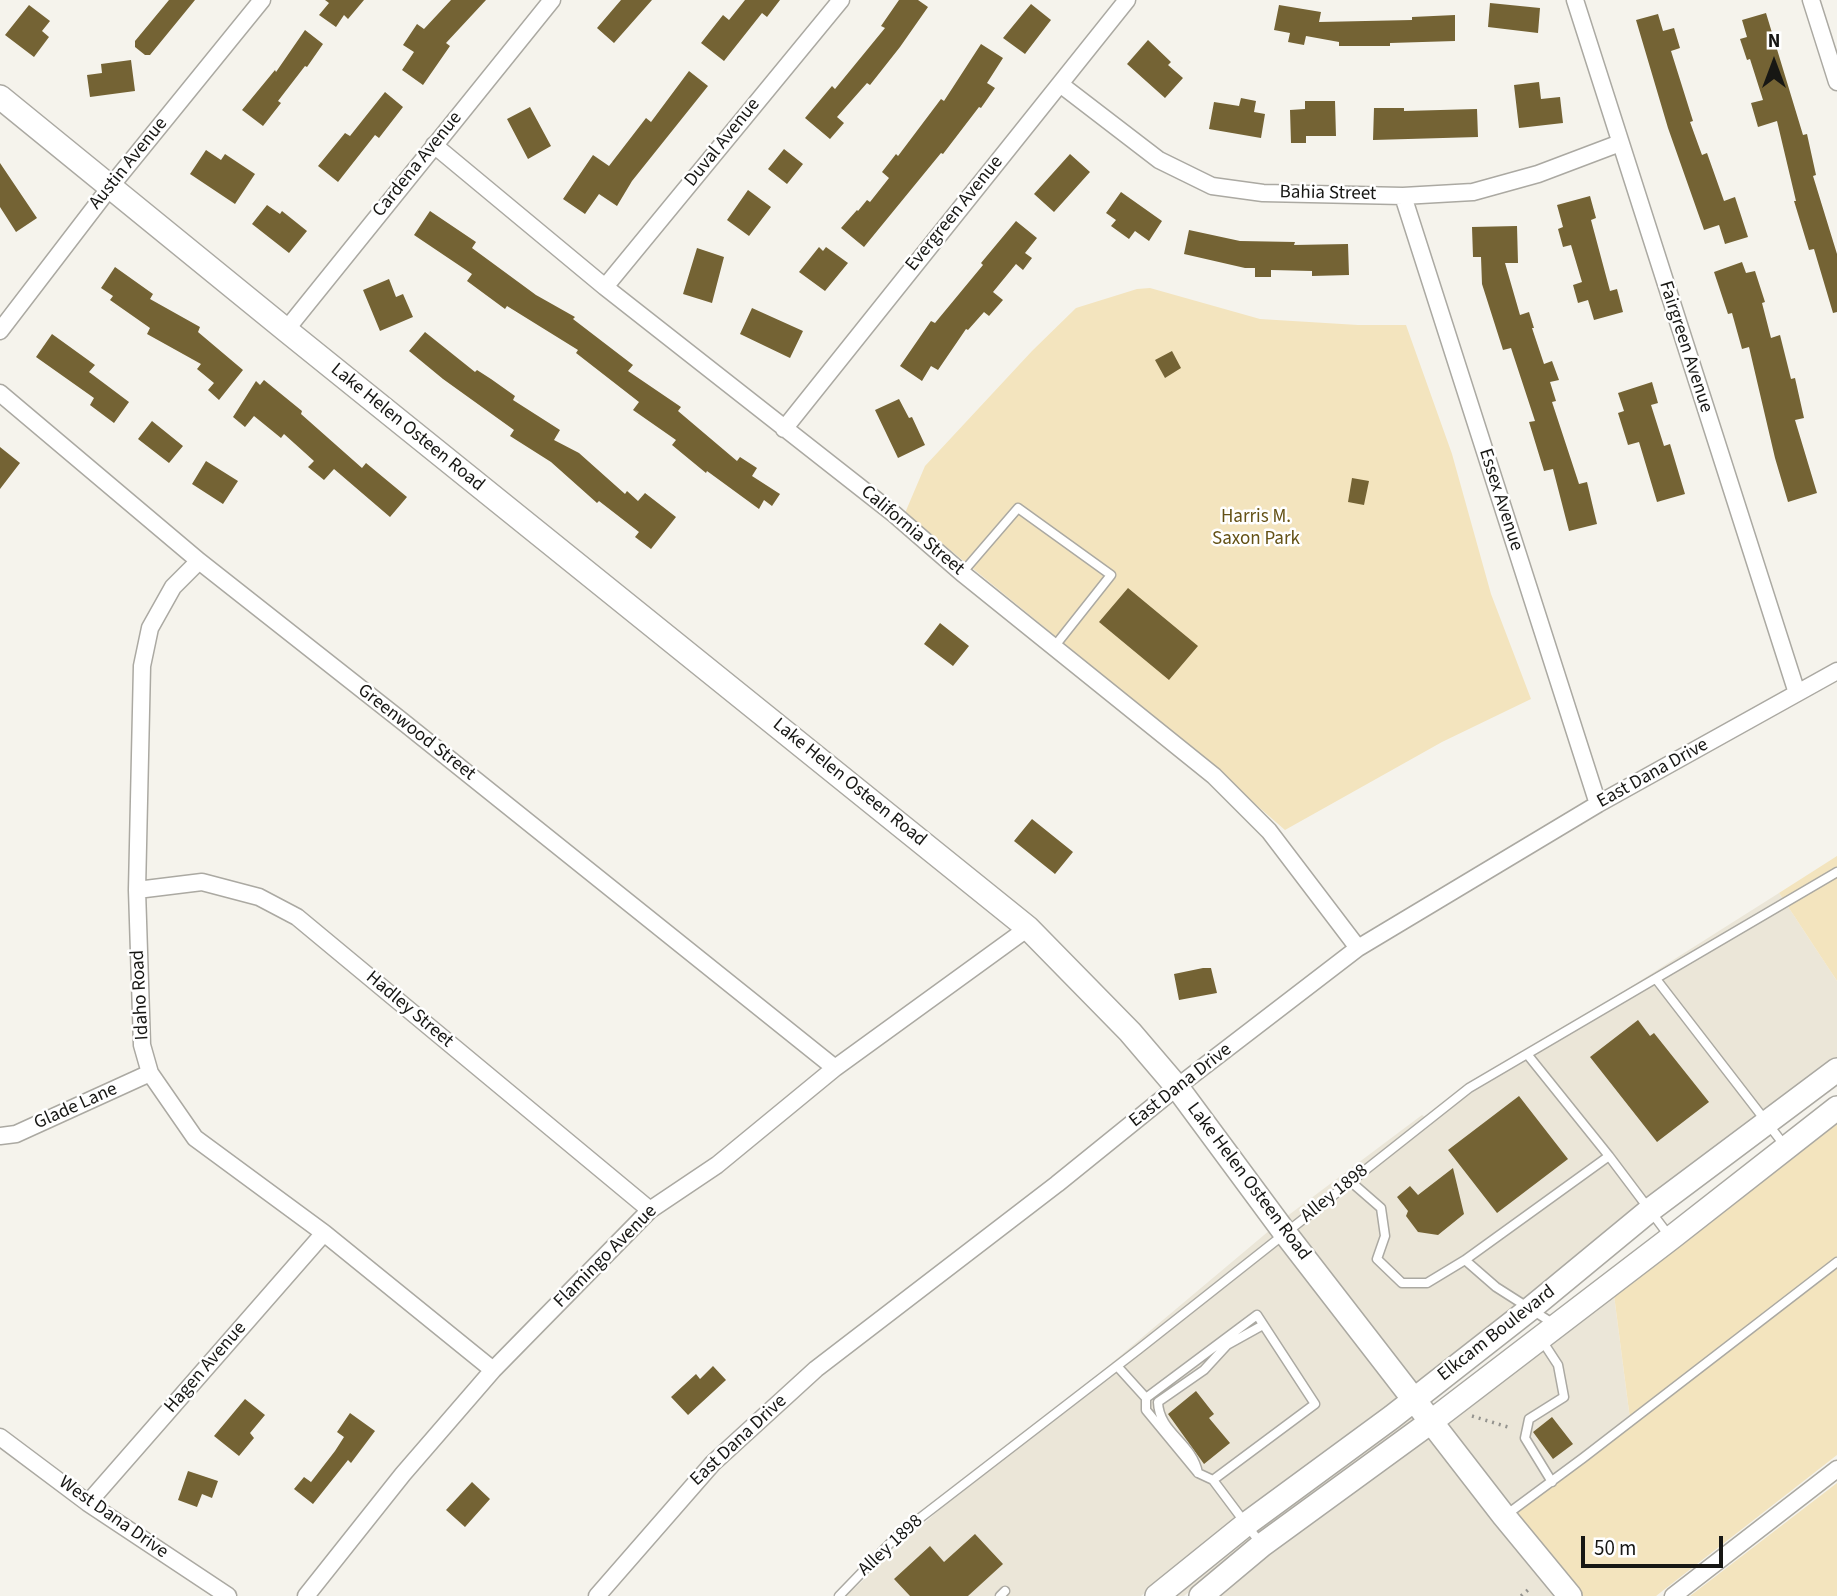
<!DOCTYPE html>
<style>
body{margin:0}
#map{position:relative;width:1837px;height:1596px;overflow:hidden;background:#f5f3ec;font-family:"Source Sans 3",sans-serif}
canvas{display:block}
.north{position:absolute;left:1739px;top:28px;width:70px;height:70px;-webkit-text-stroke:5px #fff;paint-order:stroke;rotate:0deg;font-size:19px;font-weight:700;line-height:28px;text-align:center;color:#171714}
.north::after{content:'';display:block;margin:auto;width:24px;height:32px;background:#171714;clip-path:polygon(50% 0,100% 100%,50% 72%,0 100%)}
.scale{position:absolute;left:1581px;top:1536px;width:142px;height:32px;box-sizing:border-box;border:4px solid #171714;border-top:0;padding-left:9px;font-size:21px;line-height:24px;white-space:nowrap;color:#171714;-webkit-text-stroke:5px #fff;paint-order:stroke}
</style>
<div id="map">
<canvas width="1837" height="1596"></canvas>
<div class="north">N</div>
<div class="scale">50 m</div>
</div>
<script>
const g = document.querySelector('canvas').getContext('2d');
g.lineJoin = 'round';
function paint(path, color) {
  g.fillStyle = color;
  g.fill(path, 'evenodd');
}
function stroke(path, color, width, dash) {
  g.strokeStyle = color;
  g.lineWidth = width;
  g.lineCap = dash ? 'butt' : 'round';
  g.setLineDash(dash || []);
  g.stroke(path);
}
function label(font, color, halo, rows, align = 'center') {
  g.font = font + ' "Source Sans 3",sans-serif';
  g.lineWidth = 5;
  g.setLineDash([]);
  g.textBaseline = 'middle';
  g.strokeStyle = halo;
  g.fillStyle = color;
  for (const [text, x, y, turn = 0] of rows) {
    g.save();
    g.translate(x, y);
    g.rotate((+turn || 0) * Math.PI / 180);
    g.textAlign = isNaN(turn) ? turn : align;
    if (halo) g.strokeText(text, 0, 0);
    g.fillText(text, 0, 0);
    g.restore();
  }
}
const built = new Path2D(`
 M1779 893 1837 981V1057L1416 1384 1286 1217 1422 1115 1425 1117Z
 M1270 1230 1401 1397 1240 1516 1141 1596H846L957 1493Z
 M1614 1295 1630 1419 1513 1511 1446 1423Z
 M1413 1413 1417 1418 1257 1536 1184 1596H1174L1251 1534Z
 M1430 1436 1557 1596H1217L1268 1554Z`);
const green = new Path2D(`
 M1150 288 1260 319 1358 325H1406L1452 454 1491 594 1531 699 1442 742 1285 830 1176 735 905 513 925 466 1032 351 1076 308 1137 289Z
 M1837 856V981L1779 893Z
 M1837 1121V1455L1656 1596H1583L1513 1511 1630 1419 1614 1295Z
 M1837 1483V1596H1690Z`);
const building = new Path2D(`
 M169 0H195L150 55H145L135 47V41Z
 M325 0H364L348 19 344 15 336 27 319 15 329 3Z
 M451 0H486L446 43 450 46 423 85 402 70 414 52 403 45 417 24 424 29Z
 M621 0H652L614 43 597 28Z
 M745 0H780L767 17 762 13 724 61 701 43 723 15 729 20Z
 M899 0H918L928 7 900 47 870 85 867 83 837 117 844 123 830 139 805 118 832 86 835 89 885 28 881 26Z
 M1490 3 1540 8 1538 33 1488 27Z
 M1031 4 1051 20 1025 54 1003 38Z
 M29 5 50 21 42 31 49 37 34 57 5 35Z
 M1279 5 1321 12 1319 22 1412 20V17L1455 15V41L1390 43V46H1339V42L1306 36 1304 45 1288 42 1290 33 1274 30Z
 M1766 13 1803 135 1807 134 1816 175 1813 176 1837 254V312L1833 313 1814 249 1809 250 1794 201H1796L1777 121 1758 127 1751 103 1763 100 1750 59 1747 60 1740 39 1747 37 1742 20Z
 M1658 14 1663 31 1674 28 1680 48 1671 51 1693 121 1690 122 1702 155 1707 153 1724 201 1735 197 1748 237 1725 244 1719 225 1704 230 1668 128 1636 20Z
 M305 30 323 44 307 67 305 66 278 101 281 103 263 126 242 110 275 70 276 72Z
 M1148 40 1171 62 1168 65 1183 78 1165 98 1127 64Z
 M981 44 1003 58 987 83 995 88 981 108 979 107 943 154 941 153 864 247 841 228 857 210 858 211 867 200 870 202 889 178 882 172 896 154 898 156 941 99 944 101Z
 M131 60 135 91 90 97 87 75 102 73 101 64Z
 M689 71 708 86 632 181 617 206 599 194 585 214 563 199 593 155 609 166 646 118 651 122Z
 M1539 82 1541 99 1560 97 1563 123 1519 128 1514 85Z
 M385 92 403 107 379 138 375 135 338 182 318 166 345 133 350 136Z
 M1241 98 1256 101 1254 112 1265 114 1261 138 1209 129 1214 102 1239 106Z
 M1305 101H1335L1336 136H1306V143H1291L1290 110 1305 109Z
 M530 107 551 146 528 159 507 119Z
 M1374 108H1404V111L1477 109 1478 137 1373 140Z
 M784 149 803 164 787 184 768 169Z
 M206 150 221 160 225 154 255 174 235 204 190 174Z
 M1070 154 1090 172 1054 212 1034 194Z
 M0 163 37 218 16 232 0 207Z
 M748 190 771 207 749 236 727 220Z
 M1121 192 1162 221 1149 241 1135 231 1129 239 1111 226 1116 220 1106 213Z
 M1590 196 1596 218 1591 220 1610 291 1617 289 1623 312 1594 320 1588 300 1578 303 1573 285 1582 282 1571 245 1563 247 1558 229 1563 227 1557 205Z
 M267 205 280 214 282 211 307 231 289 253 252 224Z
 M430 211 476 242 472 248 536 295 575 317 573 319 633 365 628 371 681 407 678 411 737 461 740 457 757 468 752 476 780 494 772 506 764 500 759 509 707 471 706 473 672 445 676 440 633 410 639 402 576 353 578 350 507 306 505 309 467 281 472 274 414 235Z
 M1016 221 1037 238 1025 253 1032 258 1023 270 1016 264 993 292 1003 300 989 316 984 312 968 330 966 329 938 370 931 366 922 381 900 366 931 321 935 323 983 265 981 263Z
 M1517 226 1518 263H1505L1520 315 1529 312 1534 328H1532L1544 364 1552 361 1559 380 1550 382 1556 401 1552 402 1579 484 1587 482 1597 524 1569 531 1553 469 1544 471 1529 422 1535 421 1511 348 1503 350 1482 284 1481 257H1473L1472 227Z
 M1189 230 1240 241 1295 242 1294 245 1348 244 1349 275 1312 276V271L1271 270V277H1255V268H1245L1184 254Z
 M819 247 823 251 826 247 848 263 825 291 799 272Z
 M697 248 724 257 712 303 683 294Z
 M1742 262 1746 273 1755 271 1765 302 1762 303 1771 338 1780 335 1791 379 1795 378 1804 418 1795 420 1817 493 1788 502 1775 458 1749 347 1742 349 1732 313 1728 314 1714 272Z
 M115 267 153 294 150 299 200 327 198 332 243 370 219 400 208 390 214 383 197 369 201 364 147 334 150 328 110 300 113 296 101 288Z
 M389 279 396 297 403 294 413 317 380 331 363 290Z
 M752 308 803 331 790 358 740 334Z
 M425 332 475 372 477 370 491 379 515 396 513 400 560 430 554 440 579 453 625 494 627 491 638 501 645 493 676 517 651 549 635 537 639 532 599 501 597 503 551 462 510 436 514 430 443 379 409 351Z
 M52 334 95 365 89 372 129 402 114 423 90 405 94 398 36 357Z
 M1172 351 1181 368 1165 378 1155 360Z
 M264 380 302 411 301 414 362 468 366 463 407 497 390 517 334 469 324 480 308 467 314 461 284 434 281 438 254 416 245 427 233 417 256 381 260 385Z
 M1652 382 1658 403 1651 405 1664 446 1670 444 1685 494 1657 502 1639 442 1628 445 1618 413 1624 411 1618 393Z
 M899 399 909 418 912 417 925 445 898 458 875 410Z
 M152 421 183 446 169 463 138 439Z
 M0 447 20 463 0 489Z
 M206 461 238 481 223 504 192 484Z
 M1352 478 1369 481 1364 505 1348 502Z
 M1128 588 1198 646 1169 680 1099 622Z
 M940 623 969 646 953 666 924 644Z
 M1032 819 1073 852 1055 874 1014 841Z
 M1203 968H1211L1217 993 1179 1000 1174 974Z
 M1638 1020 1650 1036 1654 1033 1709 1102 1657 1142 1590 1057Z
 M1519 1096 1568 1159 1497 1213 1448 1150Z
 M1453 1168 1464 1214 1438 1235 1418 1232 1406 1216 1408 1211 1397 1197 1410 1186 1418 1195Z
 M713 1366 726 1380 688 1415 671 1397 696 1374 700 1379Z
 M1196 1391 1214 1414 1209 1418 1230 1443 1204 1464 1168 1414Z
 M245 1399 265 1415 250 1433 254 1438 239 1456 214 1436Z
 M350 1413 375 1431 351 1463 348 1460 313 1504 294 1489 304 1477 311 1482 335 1451 344 1437 337 1432Z
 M1552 1417 1573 1444 1553 1459 1533 1432Z
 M188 1471 218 1481 212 1498 202 1494 197 1507 178 1500Z
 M472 1482 490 1499 465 1527 446 1510Z
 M975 1534 1003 1564 968 1596H910L894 1579 930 1546 944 1562Z`);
const path = new Path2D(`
 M1472 1416 1511 1428
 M1521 1596 1528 1590`);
const lane = new Path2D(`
 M962 573 1018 508 1111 575 1054 647
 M1656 979 1785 1146
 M1527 1054 1609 1156 1670 1237
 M1350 1181 1381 1208 1385 1236 1377 1259 1402 1283H1427L1465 1260 1609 1156
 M1465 1260 1496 1287 1554 1324
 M1541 1339 1558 1365 1564 1397 1529 1419 1525 1438 1552 1482
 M1117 1366 1146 1398 1257 1315 1315 1404 1213 1480 1261 1544
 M1146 1398V1410L1198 1473 1213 1480
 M1198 1473C1192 1442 1159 1433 1158 1402L1204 1370 1227 1345 1263 1325
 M1506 1515 1583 1458 1837 1262
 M839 1596 898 1535 1139 1349 1469 1088 1837 872
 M1000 1596 1005 1591`);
const street = new Path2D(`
 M1575 0 1797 693
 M1811 0 1837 82
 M1060 84 1159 160 1212 186 1263 193 1403 196 1473 192 1538 174 1620 143
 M434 145 605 287 894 514 962 573 1214 776 1269 831 1358 948
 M1403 196 1598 804
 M605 287 841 0
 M286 330 552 0
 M0 331 111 186 262 0
 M0 393 199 561 402 721 835 1068
 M784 429 1127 0
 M199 561 173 587 150 628 142 666 137 890 142 1045 150 1073 195 1138 324 1233 493 1370
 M137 890 202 882 259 897 297 917 650 1210
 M0 1136 16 1134 150 1073
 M0 1437 88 1503 228 1596
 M88 1503 324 1233
 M306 1596 403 1474 493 1370 650 1210 717 1165 835 1068 1028 928
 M597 1596 713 1463 816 1369 1057 1184 1177 1087 1358 948 1598 804 1837 671
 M1673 1596 1837 1469`);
const secondary = new Path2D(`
 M0 97 286 330 1028 928 1130 1032 1177 1087 1285 1233 1504 1516 1570 1596
 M1157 1596 1245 1525 1392 1417 1530 1309 1650 1210 1837 1070
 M1201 1596 1262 1545 1432 1421 1671 1238 1837 1108`);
const streetNames = [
 ["Duval Avenue",723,143,-51],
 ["Austin Avenue",129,164,-51],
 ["Cardena Avenue",418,165,-51],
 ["Bahia Street",1328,194,1],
 ["Evergreen Avenue",955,214,-51],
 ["Fairgreen Avenue",1685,347,72],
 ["Lake Helen Osteen Road",407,428,39],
 ["Essex Avenue",1500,500,72],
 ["California Street",912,531,40],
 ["Greenwood Street",416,733,38],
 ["East Dana Drive",1653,774,-29],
 ["Lake Helen Osteen Road",849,783,39],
 ["Idaho Road",141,995,-93],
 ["Hadley Street",409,1010,40],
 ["East Dana Drive",1181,1086,-38],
 ["Glade Lane",76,1107,-24],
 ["Lake Helen Osteen Road",1248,1182,53],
 ["Alley 1898",1335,1194,-39],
 ["Flamingo Avenue",606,1257,-45],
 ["Elkcam Boulevard",1497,1334,-38],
 ["Hagen Avenue",206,1368,-49],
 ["East Dana Drive",739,1441,-43],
 ["West Dana Drive",113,1518,35],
 ["Alley 1898",891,1546,-43]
];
const parkNames = [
 ["Harris M.",1256,518],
 ["Saxon Park",1256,540]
];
paint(built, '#ebe6d8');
paint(green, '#f3e4be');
paint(building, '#746334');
stroke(lane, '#aba9a2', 11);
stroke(street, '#aba9a2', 19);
stroke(secondary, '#aba9a2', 26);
stroke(path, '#95948f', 3.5, [2, 5]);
stroke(lane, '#fff', 8);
stroke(street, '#fff', 16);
stroke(secondary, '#fff', 23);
label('19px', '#171714', '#fff', streetNames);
label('19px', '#645115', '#fff', parkNames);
</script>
